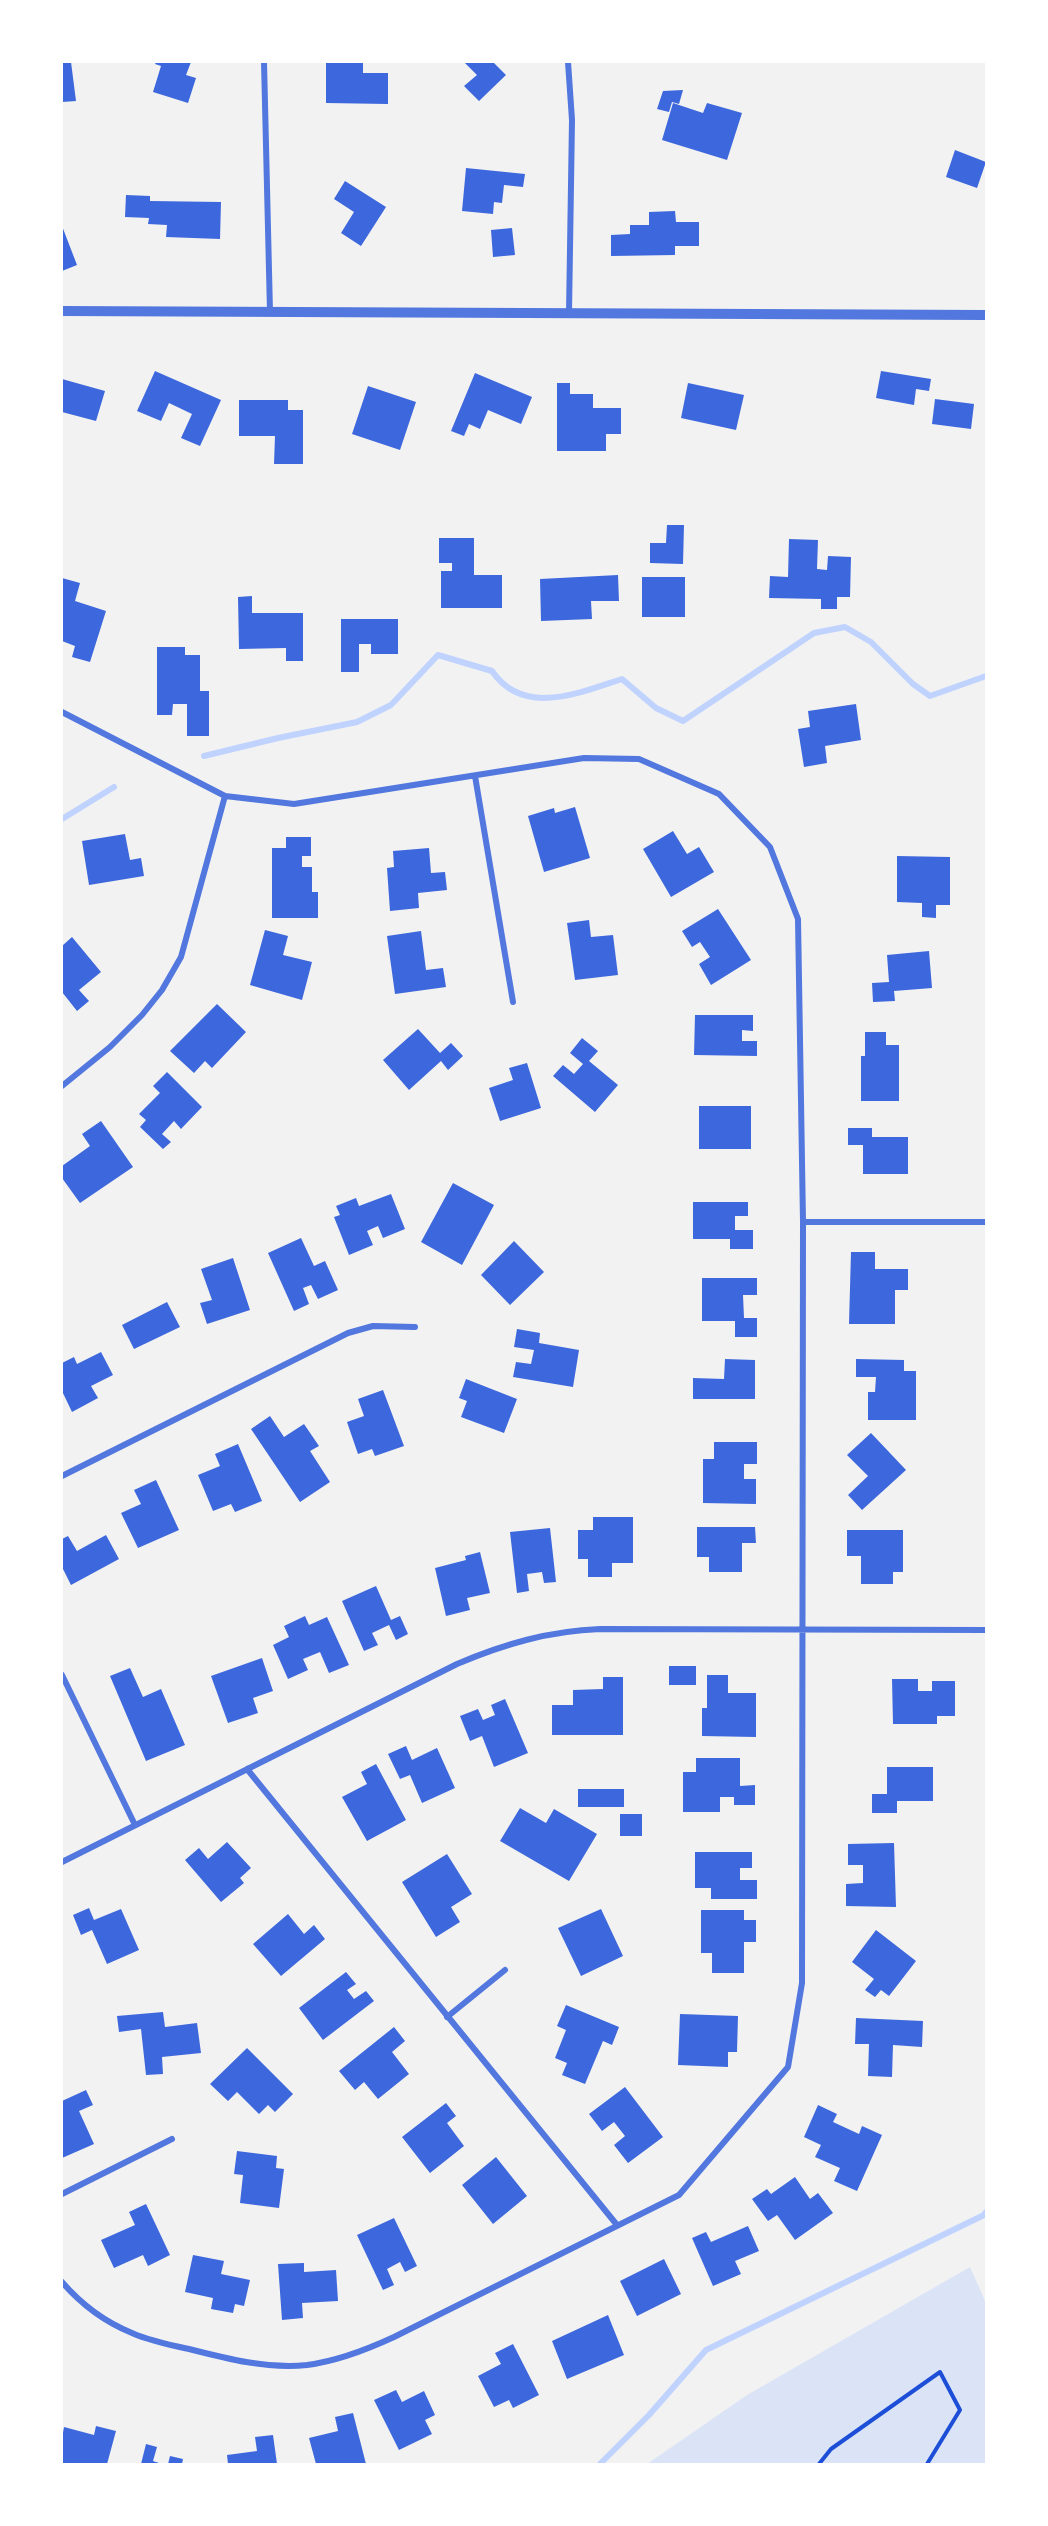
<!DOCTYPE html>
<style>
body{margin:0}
#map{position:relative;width:1048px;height:2526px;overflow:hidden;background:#f2f2f2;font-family:Quicksand,sans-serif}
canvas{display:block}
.frame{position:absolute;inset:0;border:63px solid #fff;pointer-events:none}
</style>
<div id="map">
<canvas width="1048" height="2526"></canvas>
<div class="frame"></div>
</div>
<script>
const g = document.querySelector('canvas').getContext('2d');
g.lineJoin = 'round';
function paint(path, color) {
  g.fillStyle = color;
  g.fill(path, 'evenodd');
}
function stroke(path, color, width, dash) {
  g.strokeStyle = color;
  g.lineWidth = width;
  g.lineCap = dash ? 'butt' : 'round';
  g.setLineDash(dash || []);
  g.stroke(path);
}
const green = new Path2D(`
 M970 2267 986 2303V2464H647L747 2395Z`);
const stream = new Path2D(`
 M204 756 278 738 357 722 391 705 438 655 492 671C523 717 579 693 622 679L656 708 683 721 814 633 845 627 871 642 913 684 930 696 986 676
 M62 819 114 787
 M600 2464 649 2415 706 2350 984 2215 986 2212`);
const building = new Path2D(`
 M62 62H71L76 101 62 102Z
 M156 62H191L186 75 196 78 188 103 153 92 161 66 155 64Z
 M326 62H363V73H388V104L326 103Z
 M464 62H493L506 75 479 101 464 86 477 75Z
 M683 90 679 104 672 102 669 112 657 109 663 91Z
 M673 103 703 113 707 103 742 113 727 160 662 140Z
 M955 150 986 162 977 188 946 177Z
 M466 168 525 174 523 187 504 185 502 203 494 202 493 214 462 211Z
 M345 181 386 207 361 246 341 233 354 212 334 199Z
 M126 195 150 196V201L221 202 220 239 166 237 167 225 148 224 149 218 125 217Z
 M675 211 676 222H699V246H675V255L611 256V235L630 234V225H649V212Z
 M62 226 77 265 62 271Z
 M512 228 515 255 493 257 491 230Z
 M155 371 221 400 200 446 181 438 192 414 169 403 161 421 137 411Z
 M881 371 931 379 929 391 916 389 914 405 876 398Z
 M475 373 532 397 521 424 488 410 480 429 469 424 464 436 451 431Z
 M62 379 105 391 96 421 62 412Z
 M557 383H570V394H593V408H621V434H606V451H557Z
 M688 383 744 395 736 430 681 418Z
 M368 386 416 402 400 450 352 434Z
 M935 399 974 404 971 429 932 424Z
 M239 400H288V410H303V464H274L275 436H239Z
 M667 525H684L683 564 650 563V543H666Z
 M439 538H474V575H502V608H441V571H452V563H439Z
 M789 539 818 540 817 569 827 570 828 556 851 557 850 597H837V609H821V599L769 598 770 576 788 577Z
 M618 575 619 601H591L592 619 541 621 540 579Z
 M642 577H685V617H642Z
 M62 578 80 583 75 601 106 611 90 662 72 657 75 646 62 641Z
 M252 596V613H303V661H286V648L239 649 238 597Z
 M341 619H398V654H371V644H359V672H341Z
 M157 647H185V655H200V691H209V736H187V704H173L172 715H157Z
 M856 704 861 740 825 746 827 763 804 767 798 729 810 727 808 711Z
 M575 807 590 858 544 872 528 816 554 808 555 813Z
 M673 831 687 854 699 847 714 872 671 897 643 849Z
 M125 834 130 860 141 858 144 876 89 885 82 841Z
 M286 837H311V856H302V867H312V892H318V918H272V848H286Z
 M429 848 431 873 445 872 447 890 418 893 419 908 390 911 387 868 394 867 393 851Z
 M897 856 950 857V905H936V918L922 917V903L897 902Z
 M718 909 751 960 711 985 699 964 710 957 700 942 692 947 682 931Z
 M589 920 591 937 613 935 618 975 575 980 567 923Z
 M265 930 288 936 283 955 312 962 302 1000 250 985Z
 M421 931 426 970 443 968 446 987 395 994 387 936Z
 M72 937 101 972 79 990 89 1001 77 1011 62 992V946Z
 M929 951 932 988 894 991 895 1001 873 1002 872 983 889 982 887 955Z
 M217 1004 246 1032 212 1068 205 1061 194 1073 170 1051Z
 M695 1015H753V1031L742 1030V1041H757V1056L694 1055Z
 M418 1029 440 1053 451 1043 463 1056 448 1070 441 1061 409 1090 383 1060Z
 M865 1032H886V1045H899V1101H861V1056H865Z
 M582 1038 598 1051 589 1061 618 1085 595 1112 553 1076 563 1065 574 1074 583 1064 570 1053Z
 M527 1063 541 1108 500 1121 489 1088 513 1080 509 1068Z
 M167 1072 202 1107 181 1129 174 1121 162 1134 171 1142 163 1149 140 1127 146 1120 139 1114 160 1093 153 1086Z
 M699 1106H751V1149H699Z
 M101 1121 133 1167 80 1203 62 1178V1166L90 1146 82 1134Z
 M848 1128H872V1137H908V1174H863V1145H848Z
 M453 1183 494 1205 462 1265 421 1242Z
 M391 1194 405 1229 383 1238 378 1226 367 1231 373 1245 349 1255 334 1217 340 1215 336 1206 356 1198 359 1206Z
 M693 1202H748V1216H735V1230H753V1249H730V1239H693Z
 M301 1238 314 1266 325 1261 338 1290 318 1299 311 1285 303 1288 309 1304 294 1311 268 1253Z
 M514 1241 544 1272 510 1305 481 1275Z
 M851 1252H875V1269H908V1290H895V1324H849Z
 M233 1258 250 1310 207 1324 200 1303 212 1300 201 1269Z
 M702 1278H757V1295H743L744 1318H757V1337H735V1321H702Z
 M167 1302 180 1327 134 1349 122 1325Z
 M517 1329 540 1333 539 1343 579 1350 573 1387 513 1377 516 1362 531 1364 534 1350 514 1347Z
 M101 1352 113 1375 91 1386 98 1398 72 1412 62 1391V1363L74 1357 77 1364Z
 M725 1359 755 1360V1399H693V1378L724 1379Z
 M856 1359 904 1360V1371H916V1420H868V1392H875L876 1377H856Z
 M466 1379 517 1399 504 1433 461 1417 467 1401 459 1398Z
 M383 1390 404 1446 375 1456 372 1449 358 1454 347 1422 364 1416 358 1399Z
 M270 1416 284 1437 304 1424 319 1446 310 1451 330 1482 300 1502 251 1429Z
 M871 1433 906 1470 862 1510 848 1495 868 1476 847 1455Z
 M714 1442H757V1464H744V1479H756V1504L703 1503V1459H714Z
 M238 1444 262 1501 235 1512 231 1504 213 1511 198 1475 220 1466 215 1454Z
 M156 1480 179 1530 138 1548 121 1513 141 1504 134 1490Z
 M593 1517H633V1563H612V1577H588V1559H578V1530H593Z
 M697 1527H755L756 1543H742V1572H709V1557H697Z
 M550 1528 556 1582 544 1583 542 1572 527 1574 529 1591 517 1593 510 1532Z
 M847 1530H903V1572H893V1584H861V1556H847Z
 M106 1535 119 1559 71 1585 62 1567V1539L68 1536 77 1551Z
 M480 1552 490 1593 467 1598 470 1610 446 1616 435 1568 466 1560 465 1556Z
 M376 1586 391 1620 400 1616 408 1634 396 1640 389 1625 372 1633 378 1645 364 1651 342 1601Z
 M305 1616 309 1625 327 1617 349 1665 329 1673 320 1652 303 1659 308 1670 288 1679 273 1645 289 1637 284 1626Z
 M262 1658 273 1691 253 1698 258 1713 228 1723 211 1676Z
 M669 1666H696V1685H669Z
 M130 1668 143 1697 161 1689 185 1745 146 1761 110 1676Z
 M707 1675H728V1693H756V1737L702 1736V1708H707Z
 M603 1677H623V1735H552V1705H573V1690L603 1689Z
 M892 1679H918V1691H932V1681H955V1716H937V1724H893Z
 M505 1699 528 1753 494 1767 482 1736 470 1741 460 1716 478 1709 483 1720 495 1715 491 1705Z
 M406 1746 412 1760 437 1748 455 1788 422 1803 410 1775 400 1779 388 1754Z
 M696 1758H740V1786L755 1785V1805H734V1797H720V1812H683V1772H696Z
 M376 1764 406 1820 367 1841 342 1797 367 1784 361 1772Z
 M887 1767H933V1801H897V1813H872V1794H887Z
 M578 1789H624V1807H578Z
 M520 1808 546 1823 554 1809 597 1834 569 1881 500 1841Z
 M620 1814H642V1836H620Z
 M227 1842 251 1868 240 1878 244 1883 221 1902 185 1860 199 1848 208 1859Z
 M894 1843 896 1907 846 1906V1884L863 1883V1865H848V1844Z
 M695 1852H752V1868H740V1880H757V1899H711V1888H695Z
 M447 1854 472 1894 451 1907 460 1922 436 1937 402 1882Z
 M89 1908 94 1920 121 1909 139 1950 107 1964 92 1930 81 1935 73 1915Z
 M601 1909 623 1956 581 1976 558 1928Z
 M701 1910H744V1920H756V1942H744V1973H712V1953H701Z
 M288 1914 304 1934 314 1925 325 1939 281 1976 253 1944Z
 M876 1930 916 1961 889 1996 881 1990 875 1997 865 1990 874 1979 852 1962Z
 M346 1972 356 1984 347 1990 354 1999 366 1991 374 2001 323 2040 299 2008Z
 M566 2005 619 2027 612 2045 603 2041 585 2084 562 2075 567 2063 555 2058 566 2030 557 2026Z
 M163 2012 165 2027 197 2023 201 2053 162 2057 163 2074 146 2075 141 2029 119 2032 117 2016Z
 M680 2014 738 2016 737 2052H728V2067L678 2065Z
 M856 2018 923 2021 922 2047 893 2045 892 2077 868 2076 869 2044H855Z
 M394 2027 405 2041 392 2052 409 2074 378 2099 364 2082 355 2090 339 2071Z
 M247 2048 293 2094 275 2112 268 2105 259 2114 237 2092 228 2101 210 2084Z
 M625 2087 663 2137 628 2163 614 2145 625 2136 614 2122 602 2131 589 2114Z
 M86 2090 93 2105 79 2111 94 2144 62 2158V2101Z
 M446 2103 456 2116 447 2123 464 2146 430 2173 402 2137Z
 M818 2105 837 2114 833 2122 859 2134 862 2126 882 2135 857 2191 834 2181 840 2168 815 2157 821 2145 804 2137Z
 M237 2151 277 2156 276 2168 284 2169 279 2208 240 2203 243 2175 234 2174Z
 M496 2157 527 2196 493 2224 462 2185Z
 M795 2177 810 2199 818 2193 833 2213 795 2240 777 2215 768 2221 752 2199 767 2189 771 2194Z
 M146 2204 170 2255 148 2266 143 2255 114 2268 101 2240 135 2225 129 2212Z
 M394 2218 417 2266 405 2272 400 2262 387 2269 394 2285 383 2290 357 2235Z
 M748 2226 759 2251 735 2261 741 2274 713 2286 692 2238 706 2232 711 2242Z
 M193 2255 224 2261 221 2274 250 2280 244 2306 235 2304 233 2313 211 2309 213 2298 185 2292Z
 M664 2259 681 2294 637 2316 620 2281Z
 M304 2263V2272L336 2270 338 2301 302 2303 303 2318 282 2320 278 2264Z
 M608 2315 624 2355 567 2379 552 2341Z
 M513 2344 539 2395 513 2408 509 2400 494 2407 478 2376 501 2364 495 2353Z
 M396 2390 402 2402 424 2391 435 2415 425 2420 432 2434 399 2450 374 2400Z
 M353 2413 366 2464H316L309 2438 338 2431 335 2417Z
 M96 2426 116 2431 107 2464H62V2438L64 2427 94 2435Z
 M273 2435 277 2464H228L227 2455 257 2451 255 2437Z
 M146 2444 157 2447 153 2461 162 2464H141Z
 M170 2456 183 2459 182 2464H168Z`);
const path = new Path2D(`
 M819 2464 831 2449 940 2372 960 2410 927 2464`);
const minor = new Path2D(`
 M264 62 270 312
 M568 62 572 120 569 313
 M62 712 225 796 294 804 584 758 639 759 719 794 770 847 798 919 803 1222 802 1983 788 2067 679 2195 394 2337C366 2350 338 2361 307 2365 267 2369 228 2359 189 2349 170 2345 150 2341 132 2333 105 2322 81 2304 62 2282
 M475 776 513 1002
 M62 1086 110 1047 142 1015 162 990 181 957 225 796
 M803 1222H986
 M62 1476 348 1333 373 1326 415 1327
 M62 1675 135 1825
 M247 1769 617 2225
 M62 1862 457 1664C504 1644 549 1631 600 1629L986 1630
 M447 2017 505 1970
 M62 2194 172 2139`);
const tertiary = new Path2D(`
 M62 311 986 315`);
paint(green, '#dbe4f7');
stroke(stream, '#bfd3fe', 6);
paint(building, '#3d67dc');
stroke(path, '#1d4ed8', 4);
stroke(minor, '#5277de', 6);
stroke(tertiary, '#5277de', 10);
</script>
